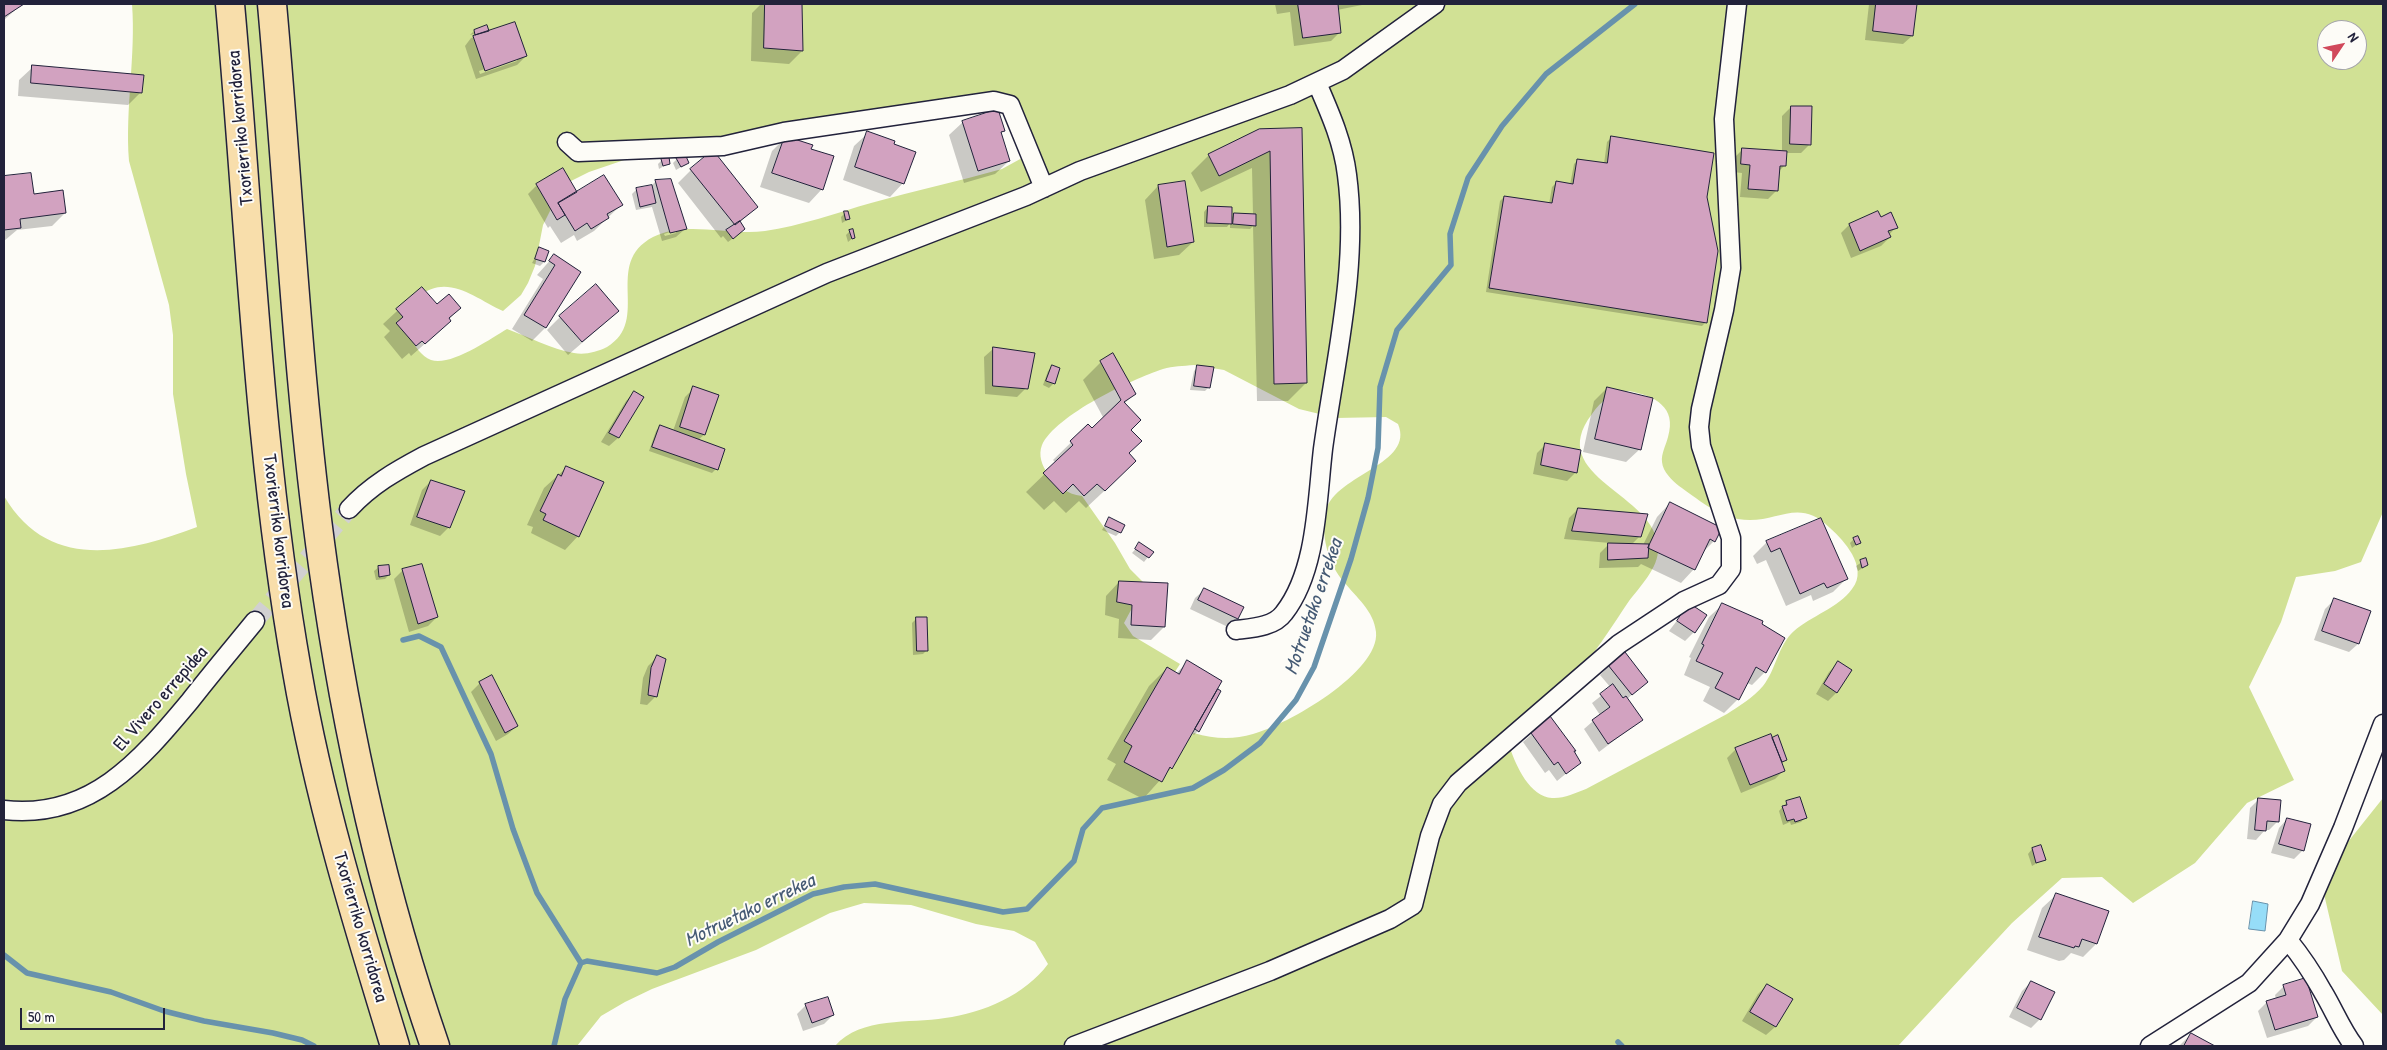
<!DOCTYPE html>
<style>
body{margin:0}
#map{position:relative;width:2387px;height:1050px;overflow:hidden;background:#fdfcf7;font-family:"Patrick Hand",sans-serif}
canvas{display:block}
.frame{position:absolute;inset:0;border:5px solid #22223b;pointer-events:none}
.north{position:absolute;left:2317px;top:20px;width:50px;height:50px;box-sizing:border-box;background:#fdfcf7;border:1px solid #a5a5ac;border-radius:50%;rotate:56deg;font-size:14px;font-weight:700;line-height:20px;text-align:center;color:#22223b}
.north::after{content:'';display:block;margin:auto;width:18px;height:22px;background:#d1495b;clip-path:polygon(50% 0,100% 100%,50% 72%,0 100%)}
.scale{position:absolute;left:20px;top:1008px;width:145px;height:22px;box-sizing:border-box;border:2px solid #22223b;border-top:0;padding-left:6px;font-size:15px;line-height:18px;white-space:nowrap;color:#22223b;-webkit-text-stroke:4px #fdfcf7;paint-order:stroke}
</style>
<div id="map">
<canvas width="2387" height="1050"></canvas>
<div class="frame"></div>
<div class="north">N</div>
<div class="scale">50 m</div>
</div>
<script>
const g = document.querySelector('canvas').getContext('2d');
g.lineJoin = 'round';
function paint(path, color) {
  g.fillStyle = color;
  g.fill(path, 'evenodd');
}
function stroke(path, color, width, dash) {
  g.strokeStyle = color;
  g.lineWidth = width;
  g.lineCap = dash ? 'butt' : 'round';
  g.setLineDash(dash || []);
  g.stroke(path);
}
function label(font, color, halo, rows, align = 'center') {
  g.font = font + ' "Patrick Hand",sans-serif';
  g.lineWidth = 4;
  g.setLineDash([]);
  g.textBaseline = 'middle';
  g.strokeStyle = halo;
  g.fillStyle = color;
  for (const [text, x, y, turn = 0] of rows) {
    g.save();
    g.translate(x, y);
    g.rotate((+turn || 0) * Math.PI / 180);
    g.textAlign = isNaN(turn) ? turn : align;
    if (halo) g.strokeText(text, 0, 0);
    g.fillText(text, 0, 0);
    g.restore();
  }
}
const green = new Path2D(`
 M132 4H2383V512L2361 562 2335 571 2296 577 2281 622 2249 687 2294 780 2247 803 2195 863 2133 903 2102 877 2062 878 2012 923 1898 1046H835C861 1016 910 1024 945 1018 983 1013 1025 995 1048 964L1035 942 1014 931 976 924 911 905 864 903 830 913 756 950 652 989 625 1002 601 1016 577 1046H4V496C49 573 128 553 197 527L186 474 173 394V335L169 305 129 161C125 108 136 56 132 4ZM2327 30H2357V60H2327ZM1000 106 1029 147 1022 158 1002 169C959 181 914 191 871 203 836 213 800 226 765 231 729 236 686 220 653 237 602 264 652 320 607 347 597 352 585 355 574 353 551 349 529 337 507 329 490 339 450 367 431 360 421 356 415 346 410 337L419 296C448 273 475 298 503 311L521 295 528 283 535 266 543 225 563 185 589 172 633 157ZM1194 365 1224 370 1299 409 1336 418 1386 417 1398 424C1415 464 1337 474 1326 510 1320 533 1328 564 1344 582 1356 597 1374 611 1376 632 1380 672 1287 725 1253 734 1233 740 1214 739 1194 733L1176 748 1160 695 1180 664 1133 636 1124 623 1145 584 1130 569 1115 543 1082 496C1066 494 1058 486 1048 474 1042 466 1038 455 1042 445 1056 415 1132 379 1163 369 1173 366 1183 366 1194 365ZM1629 391C1655 396 1677 407 1668 437 1666 445 1661 454 1662 462 1663 472 1672 480 1679 486 1696 498 1718 516 1738 519 1776 526 1797 495 1830 528 1839 536 1846 544 1852 554 1858 565 1861 578 1852 589 1838 608 1811 616 1794 631 1778 645 1776 670 1763 686 1753 698 1739 706 1727 714L1586 789C1575 793 1563 799 1552 798 1530 797 1516 766 1510 748 1535 721 1560 694 1583 666 1600 646 1614 623 1629 601 1639 588 1659 567 1658 549 1658 493 1543 478 1592 414 1601 401 1612 392 1629 391Z
 M2383 798V1015L2342 971 2320 877Z`);
const water = new Path2D(`
 M2253 901 2268 904 2265 931 2249 929Z`);
const shadow = new Path2D(`
 M4 4H22L4 20Z
 M761 4H801L802 51 789 64 751 61 752 13Z
 M1275 4H1367L1337 10 1340 32 1331 41 1294 46 1290 12 1277 14Z
 M1869 4H1916L1912 36 1903 44 1865 40Z
 M486 27 488 32 526 56 517 65 476 79 465 46 471 38 485 33V31L470 35 474 31ZM517 59V61L480 74 479 71Z
 M33 67 141 92 128 105 18 96 19 80Z
 M1791 107 1810 144 1801 153H1785L1784 166 1778 172 1777 190 1768 199 1740 197 1742 173 1733 172 1734 158 1743 149 1782 152V116Z
 M963 122 1003 131 1001 134 1009 161 995 174 964 183 949 135Z
 M1301 129 1306 383 1288 401H1257L1253 226 1250 229 1230 228V223L1227 227H1204V212L1208 207 1231 218 1235 214 1253 215 1252 168 1201 192 1191 173 1209 155Z
 M868 133 903 183 890 197 843 180 854 146Z
 M785 138 809 150 822 189 809 203 760 187 772 151Z
 M1611 138 1706 197V322L1702 326 1486 292 1500 201 1504 197 1549 204 1552 187 1556 183 1570 185 1574 164 1578 160 1604 164 1607 142Z
 M677 159 688 163 676 170 673 163Z
 M662 160 669 163 659 169 658 164Z
 M562 170 577 193 621 205 594 231 577 241 574 235 561 243 550 226 548 228 528 194 537 185Z
 M691 170 756 207 739 223 740 233 728 242 723 236 721 238 678 183Z
 M30 174 33 196 65 213 52 226 17 230 4 241V177Z
 M656 181 685 229 676 237 662 241 652 207 636 210 632 194 636 190 650 187ZM676 230V233L665 236 664 234Z
 M1184 183 1193 242 1179 255 1154 259 1145 200 1158 186Z
 M845 213 849 219 842 223 841 217Z
 M1880 218 1896 227 1889 235 1890 237 1881 246 1851 258 1841 233 1849 225Z
 M850 231 854 237 848 242 846 235Z
 M540 249 544 262 540 266 532 263Z
 M554 256 580 272 545 328 532 341 512 329 543 279 537 275Z
 M422 288 437 306 459 308 436 334 411 356 409 353 402 359 384 337 390 331 383 324Z
 M560 317 604 324 568 355 547 330Z
 M993 349 1026 388 1017 397 985 394 984 357Z
 M1101 362 1134 394 1124 404 1129 430 1128 454 1117 479 1086 508 1079 501 1066 513 1054 501 1044 510 1026 492 1056 463 1053 460 1088 426 1092 430 1104 419 1083 380Z
 M1052 367 1059 369 1053 384 1049 388 1043 385 1048 371Z
 M1198 367 1209 387 1205 391 1190 390 1194 371Z
 M694 388 704 435 698 440 716 469 712 473 649 451 656 431 660 426 673 431 685 397Z
 M1607 388 1640 449 1626 462 1583 452 1594 401Z
 M634 393 642 397 618 438 609 446 601 442 626 401Z
 M1546 444 1576 472 1567 481 1533 474 1537 453Z
 M566 468 578 536 565 550 531 533 533 527 527 525 544 488Z
 M431 481 449 527 440 536 410 525 422 490Z
 M1670 503 1714 541 1702 553 1694 569 1681 583 1641 564 1638 567 1599 568 1600 553 1610 543 1564 539 1569 518 1578 509 1640 536 1631 545H1643L1657 517Z
 M1109 518 1120 532 1116 536 1102 530Z
 M1821 520 1846 579 1833 592 1813 601 1811 595 1786 606 1766 560 1757 564 1753 556 1767 542Z
 M1854 539 1859 543 1852 548 1850 543Z
 M1140 544 1152 552 1144 562 1132 553Z
 M1865 560 1867 565 1858 571 1856 566Z
 M379 567 389 575 385 579 376 580 374 571Z
 M403 570 437 617 428 626 409 632 394 579Z
 M1119 582 1164 627 1151 640 1118 638 1119 619 1105 615 1106 596Z
 M1204 590 1237 618 1228 627 1190 609 1195 598Z
 M2334 600 2358 644 2349 652 2314 640 2325 609Z
 M1723 604 1765 672 1752 685 1747 683 1738 699 1724 713 1703 701 1710 687 1684 675 1691 658 1689 657 1709 617Z
 M1689 605 1694 632 1685 641 1669 631Z
 M916 619 927 650 923 654 913 655 912 623Z
 M657 657 656 696 647 705 640 704 643 678 648 666Z
 M1187 662 1220 692 1198 731 1194 735 1191 733 1171 768 1143 799 1107 780 1116 764 1107 759 1149 686 1167 668 1176 674Z
 M1838 663 1837 692 1828 701 1816 694 1829 672Z
 M1609 666 1647 682 1627 699 1641 720 1599 752 1584 729 1600 715 1592 703 1611 688 1600 675Z
 M480 683 517 726 508 734 496 741 471 692Z
 M1532 734 1579 763 1557 781 1549 770 1545 773 1523 742Z
 M1770 735 1786 759 1781 764 1784 770 1775 779 1741 793 1727 758 1736 749Z
 M2259 799 2278 821 2269 830H2265L2256 840 2247 839 2250 808Z
 M1787 802 1805 818 1801 822 1791 825 1790 822 1783 825 1779 811Z
 M2287 819 2303 850 2294 859 2271 853 2279 828Z
 M2032 849 2044 859 2032 866 2028 854Z
 M2056 895 2096 944 2083 957 2071 953 2064 960 2059 961 2027 950 2042 908Z
 M2031 982 2040 1019 2031 1028 2009 1017 2022 991Z
 M1767 985 1791 1000 1775 1027 1766 1035 1742 1021 1758 994Z
 M2284 986 2317 1017 2308 1026 2267 1038 2258 1011 2267 1002 2276 999 2275 995Z
 M806 1005 833 1015 824 1024 803 1031 797 1014Z
 M2191 1034 2212 1046H2179Z`);
const stream = new Path2D(`
 M403 640 419 636 441 647 491 754 513 829 537 893 581 963 587 961 657 973 675 967 718 942 813 894 844 887 875 884 1003 912 1027 909 1074 861 1083 829 1102 808 1193 788 1224 770 1260 743 1296 700 1314 667 1351 559 1368 498 1378 448 1380 387 1397 330 1451 265 1450 234 1468 178 1502 126 1546 74 1635 4
 M4 955 27 973 111 992 164 1011 204 1021 273 1033 302 1040 314 1046
 M1618 1042 1622 1046
 M554 1046 565 999 581 963`);
const building = new Path2D(`
 M4 4H24L4 17Z
 M765 4H802L803 51 764 48Z
 M1298 4H1338L1341 33 1303 38Z
 M1876 4H1917L1913 36 1873 31Z
 M515 22 527 56 485 71 473 36Z
 M487 25 489 31 475 35 474 30Z
 M32 65 144 75 142 93 31 83Z
 M1791 106H1812L1811 145 1790 144Z
 M998 109 1005 131 1001 132 1010 161 978 171 962 121Z
 M1302 128 1307 383 1274 384 1270 151 1219 176 1208 154 1259 129Z
 M867 131 895 141 894 144 916 152 904 184 855 167Z
 M785 136 813 145 811 149 834 156 823 190 772 173Z
 M1611 136 1714 153 1707 197 1718 251 1707 323 1489 288 1504 196 1552 203 1556 181 1573 184 1577 159 1607 163Z
 M1742 148 1787 151 1786 166H1780L1778 191 1748 189 1750 165 1741 164Z
 M713 150 758 207 735 225 690 169Z
 M685 154 689 163 681 167 676 158Z
 M669 157 670 164 663 166 661 159Z
 M563 168 577 192 558 203 565 215 557 220 536 184Z
 M31 173 34 194 63 190 66 213 20 219 21 228 4 230V176Z
 M604 175 623 205 607 214 609 218 591 229 587 223 575 231 558 203Z
 M671 179 687 229 670 233 655 180Z
 M1185 181 1194 242 1167 247 1158 185Z
 M652 185 656 203 640 207 636 188Z
 M1208 206 1232 207V224L1207 223Z
 M844 211H848L850 219 846 220Z
 M1878 211 1881 217 1891 212 1898 228 1888 231 1891 237 1860 251 1849 224Z
 M1234 213 1256 214V226L1233 224Z
 M740 221 745 229 733 239 726 230Z
 M853 229 855 238 852 239 849 230Z
 M539 247 549 251 545 262 535 259Z
 M554 254 581 272 546 328 524 315 555 265 549 261Z
 M596 284 619 311 582 342 559 316Z
 M422 287 437 304 449 294 461 308 449 318 451 321 425 344 422 341 416 346 396 323 403 317 396 309Z
 M993 347 1035 353 1028 389 993 386Z
 M1113 353 1136 394 1124 402 1141 420 1131 430 1142 441 1129 453 1136 461 1105 491 1097 484 1084 496 1073 484 1063 494 1043 473 1073 445 1070 441 1088 424 1092 428 1121 400 1100 361Z
 M1052 365 1060 368 1055 384 1046 381Z
 M1197 365 1214 367 1210 388 1194 386Z
 M693 386 719 395 705 435 680 427Z
 M1607 387 1653 398 1641 450 1595 439Z
 M634 391 644 397 619 438 609 433Z
 M660 425 725 449 718 470 652 447Z
 M1545 443 1581 450 1577 473 1541 465Z
 M566 466 604 482 579 537 543 520 546 514 540 511 558 474 561 476Z
 M431 480 465 491 450 528 417 517Z
 M1670 502 1722 528 1715 542 1710 539 1695 570 1648 548Z
 M1578 508 1648 514 1641 537 1572 531Z
 M1109 517 1125 525 1121 533 1105 526Z
 M1821 518 1848 579 1827 588 1824 583 1800 594 1780 548 1771 552 1766 541Z
 M1858 536 1861 543 1856 545 1853 538Z
 M1139 542 1154 552 1149 558 1135 549Z
 M1608 543 1649 544 1648 558 1608 560Z
 M1866 558 1868 565 1862 568 1860 560Z
 M422 564 438 617 418 624 402 569Z
 M389 565 390 575 379 577 378 566Z
 M1119 581 1168 583 1165 627 1131 625 1132 605 1117 602Z
 M1204 588 1244 607 1238 619 1198 600Z
 M2334 598 2371 611 2359 644 2322 631Z
 M1689 603 1707 615 1695 633 1677 621Z
 M1722 603 1763 621 1762 624 1785 638 1766 673 1756 667 1739 700 1715 688 1723 673 1696 661 1704 645 1702 644Z
 M916 617H927L928 651H917Z
 M1625 652 1648 682 1632 695 1608 665Z
 M657 655 666 659 657 697 648 695 651 668Z
 M1187 660 1222 681 1172 769 1170 767 1162 782 1124 762 1132 746 1124 741 1167 667 1179 674Z
 M1838 661 1852 670 1837 693 1824 684Z
 M492 675 518 726 505 733 479 682Z
 M1613 684 1623 698 1626 696 1643 720 1608 744 1592 720 1610 707 1600 694Z
 M1218 689 1221 691 1199 732 1195 729Z
 M1550 716 1576 751H1574L1581 763 1566 774 1558 762 1554 765 1531 733Z
 M1771 734 1785 771 1750 785 1735 748Z
 M1778 735 1787 760 1782 762 1772 738Z
 M1800 797 1807 818 1795 822 1794 819 1787 821 1782 806 1787 805 1786 801Z
 M2258 798 2281 800 2279 822 2267 821 2266 831 2255 830Z
 M2287 818 2311 824 2304 851 2279 844Z
 M2041 845 2046 860 2036 863 2032 848Z
 M2056 893 2109 911 2097 944 2082 939 2079 947 2075 946 2074 948 2039 937Z
 M2306 978 2318 1017 2275 1030 2266 1001 2286 995 2283 985Z
 M2031 981 2055 992 2041 1020 2017 1008Z
 M1767 984 1793 999 1776 1027 1750 1012Z
 M828 997 834 1015 812 1023 805 1004Z
 M2191 1033 2215 1046H2184Z`);
const streetTunnel = new Path2D(`
 M255 621 349 509`);
const street = new Path2D(`
 M567 142 578 152 723 146 784 132 994 101 1010 105 1044 188
 M349 509C371 485 396 471 424 456L827 273 1026 196 1080 171 1290 95 1343 70 1435 4
 M1236 630C1252 628 1274 627 1284 613 1317 571 1317 500 1323 449 1335 361 1359 265 1347 175 1343 142 1330 113 1317 83
 M4 810C90 820 140 761 190 701 211 674 233 648 255 621
 M2288 940C2301 956 2313 974 2323 992 2334 1010 2341 1029 2354 1046
 M1074 1046 1270 971 1390 919 1413 905 1430 836 1442 804 1458 783 1619 644 1684 601 1719 585 1731 569V538L1701 446 1699 427 1701 409 1724 310 1731 268 1724 119 1737 4
 M2150 1046 2249 983 2288 940 2310 904 2343 828 2383 724`);
const highway = new Path2D(`
 M230 4C250 226 258 451 297 671 319 799 357 922 395 1046
 M272 4C289 191 297 379 323 565 346 729 381 890 435 1046`);
const streetNames = [
 ["Txorierriko korridorea",241,128,-95],
 ["Txorierriko korridorea",278,531,83],
 ["El Vivero errepidea",161,699,-49],
 ["Txorierriko korridorea",360,927,74]
];
const waterNames = [
 ["Motruetako errekea",1314,607,-71],
 ["Motruetako errekea",750,911,-26]
];
paint(green, '#d1e195');
paint(water, '#96ddf8');
stroke(water, '#6892ac', 1);
paint(shadow, '#0003');
stroke(stream, '#6892ac', 5.5);
paint(building, '#d2a2c0');
stroke(building, '#22223b', 1);
stroke(streetTunnel, '#d1d0d1', 18, [18, 9]);
stroke(street, '#22223b', 21);
stroke(highway, '#22223b', 31);
stroke(street, '#fdfcf7', 18);
stroke(highway, '#f8deab', 28);
label('19px', '#22223b', '#fdfcf7', streetNames);
label('italic 20px', '#455a74', '#fdfcf7', waterNames);
</script>
